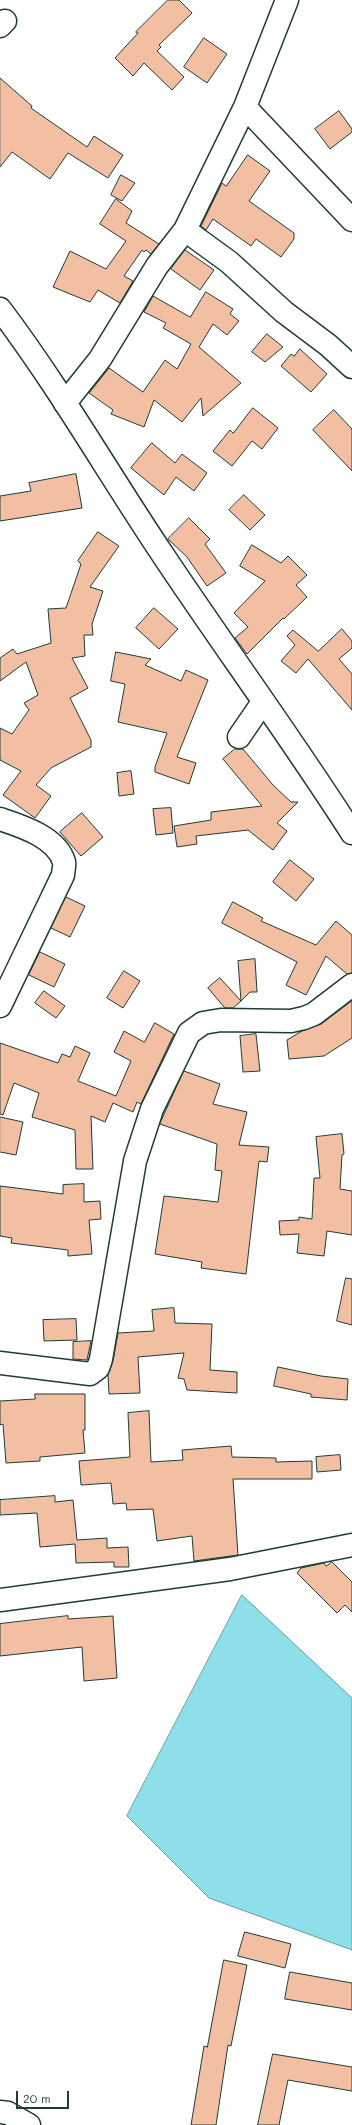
<!DOCTYPE html>
<style>
body{margin:0}
#map{position:relative;width:352px;height:2125px;overflow:hidden;background:#fff;font-family:Mali,sans-serif}
canvas{display:block}
.scale{position:absolute;left:16px;top:2091px;width:53px;height:18px;box-sizing:border-box;border:2px solid #1f3d34;border-top:0;padding-left:5px;font-size:12px;line-height:14px;white-space:nowrap;color:#1f3d34;-webkit-text-stroke:3px #fff;paint-order:stroke}
</style>
<div id="map">
<canvas width="352" height="2125"></canvas>
<div class="scale">20 m</div>
</div>
<script>
const g = document.querySelector('canvas').getContext('2d');
g.lineJoin = 'round';
function paint(path, color) {
  g.fillStyle = color;
  g.fill(path, 'evenodd');
}
function stroke(path, color, width, dash) {
  g.strokeStyle = color;
  g.lineWidth = width;
  g.lineCap = dash ? 'butt' : 'round';
  g.setLineDash(dash || []);
  g.stroke(path);
}
const water = new Path2D(`
 M242 1595 352 1698V1950L209 1898 127 1816Z`);
const building = new Path2D(`
 M168 0H179L192 13 159 45 161 47 157 51 184 77 172 90 144 63 133 76 115 58 138 33 136 32Z
 M204 38 227 54 207 83 184 67Z
 M0 78 32 106 31 108 87 147 94 136 123 155 108 178 68 153 50 179 12 152 0 167Z
 M339 111 352 129V132L330 149 315 129Z
 M248 155 270 171 249 201 294 233V239L281 257 256 239 251 246 213 219 206 230 201 226 222 183 226 186Z
 M121 175 135 183 122 201 111 195Z
 M116 199 132 211 126 223 159 244 151 254 146 250 144 252 142 250 124 276 133 281 120 303 98 290 90 302 53 287 70 251 106 269 126 241 100 224Z
 M185 250 214 270 200 290 171 269Z
 M206 292 233 309 230 314 239 321 227 335 213 324 199 347 241 383 203 416 201 398 182 422 154 400 144 427 111 414 113 410 89 393 109 368 143 392 165 360 177 369 191 344 163 328 166 323 144 312 153 296 190 317Z
 M267 334 283 347 265 362 252 352Z
 M300 349 327 374 311 392 281 366 291 354 294 356Z
 M253 408 278 428 262 449 252 441 232 466 213 451 230 430 233 433Z
 M334 410 352 429V471L313 430Z
 M152 443 175 463 182 454 207 473 194 491 176 477 164 495 131 468Z
 M76 474 82 508 0 521V496L31 491 29 483Z
 M244 495 265 515 250 530 229 510Z
 M189 518 210 539 205 544 226 573 207 586 187 557 168 539Z
 M98 532 119 546 90 587 103 591 92 624 93 635H84L85 656 72 658 88 688 70 698 91 740V747L51 768 36 785 51 796 35 818 3 795 21 771 0 760V728L12 734 29 710 24 703 38 695 26 662 0 681V658L13 649 17 654 51 643 48 609 66 608 81 564 78 561Z
 M252 545 281 563 288 556 307 575 296 585 307 597 284 619 283 618 247 654 235 638 248 627 234 613 265 581 240 566Z
 M154 608 178 629 159 649 136 628Z
 M342 629 352 641V648L339 659 352 674V710L308 659 296 673 281 661 295 645 287 636 293 630 318 651Z
 M116 652 151 659 145 665 181 681 186 670 208 680 177 757 196 763 189 784 155 772V767L167 733 118 722 125 684 111 681Z
 M235 749H243L273 785 291 802H298L277 823 287 831 273 850 248 830 196 836 197 844 177 847 174 826 211 820V812L262 806 223 759Z
 M131 771 134 794 119 796 117 773Z
 M171 808 173 833 156 835 153 809Z
 M82 813 103 837 81 856 60 832Z
 M290 860 314 879 296 901 273 882Z
 M66 897 85 906 70 937 51 928Z
 M233 902 263 918 261 921 316 945 336 921 352 935V973L347 974 326 956 306 995 286 985 297 962 222 923Z
 M40 952 65 964 54 987 29 975Z
 M255 959 257 992H250L241 1001 238 961Z
 M124 971 140 981 123 1008 107 998Z
 M220 978 241 1001 233 1008H225L208 988Z
 M44 991 65 1006 56 1018 35 1003Z
 M352 1001V1038L324 1056 289 1059 287 1040 302 1031 321 1024Z
 M155 1023 174 1034 141 1104 137 1102 133 1112 113 1103 105 1122 91 1116 93 1169H76L75 1130 32 1117 39 1093 14 1083 3 1115 0 1114V1043L58 1063 62 1054 70 1057 75 1046 90 1053 78 1081 116 1096 131 1061 114 1052 124 1031 144 1042Z
 M256 1034 260 1071 243 1072 240 1036Z
 M184 1071 220 1084 213 1104 247 1112 239 1145 269 1147 267 1162 259 1161 246 1274 201 1268 202 1262 155 1254 164 1196 218 1202 222 1171 215 1170 217 1144 160 1124Z
 M0 1117 23 1122 16 1155 0 1152Z
 M342 1134 344 1154 342 1155 340 1189 352 1191V1235L327 1231 324 1256 297 1253 299 1234 280 1235 279 1221 299 1220V1217L312 1219 314 1178H320L316 1137Z
 M84 1184V1202L100 1201 101 1219 89 1220 92 1254 68 1256V1250L11 1243 12 1238 0 1236V1186L63 1194V1185Z
 M346 1278 352 1279V1325L337 1321Z
 M174 1308 175 1323 212 1324 210 1370 237 1372V1393L187 1390 184 1379 178 1378 184 1353 138 1357 140 1393 109 1394 108 1375 113 1361 118 1333 154 1331 152 1310Z
 M76 1319 77 1340 44 1341 43 1320Z
 M91 1341 87 1360 73 1359V1342Z
 M278 1367 321 1376 348 1379 347 1400 311 1397V1394L274 1386Z
 M35 1394H85V1430H83L85 1453 40 1457V1461L6 1463 3 1424 0 1425V1401L35 1399Z
 M149 1411 151 1462 183 1460 182 1450 231 1446 232 1457 276 1458V1462L312 1461V1479H233L238 1555 194 1561 192 1536 157 1541 153 1509 127 1510 126 1503 113 1504 111 1483 81 1485 79 1461 130 1457 128 1413Z
 M340 1455 341 1470 317 1472 316 1457Z
 M55 1496V1502L73 1500 77 1540 107 1538V1548L128 1547 129 1567H114V1562L76 1563 75 1544 40 1547 37 1513 0 1515V1500Z
 M332 1562 352 1582V1612L345 1605 337 1613 297 1573 301 1568 324 1563 326 1566Z
 M68 1616V1619L113 1616 117 1678 84 1681 82 1647 0 1656V1624Z
 M245 1932 291 1944 285 1968 238 1956Z
 M224 1960 247 1965 231 2046 228 2045 216 2125H191L204 2046 207 2047Z
 M290 1972 352 1983V2010L285 1999Z
 M273 2054 352 2067V2091L288 2080 279 2125H258Z`);
const minor = new Path2D(`
 M0 26 5 21
 M245 107 352 220
 M185 230 229 262 284 312 328 345 352 367
 M65 403 100 359 157 266 185 230 245 107 287 0
 M239 737 263 702
 M0 819C21 826 57 837 64 862 65 866 63 871 63 875L0 1006
 M0 1363 90 1374 98 1368 101 1359 135 1161 152 1109 189 1033 203 1023 221 1020 291 1021 304 1018 314 1014 352 985
 M0 1600 230 1569 352 1545
 M0 2112 8 2113 29 2125`);
const major = new Path2D(`
 M0 309C59 387 108 473 163 555 225 648 292 739 352 833`);
paint(water, '#8fdfea');
stroke(water, '#629ea1', 1);
paint(building, '#f2bfa3');
stroke(building, '#1f3d34', 1);
stroke(minor, '#1f3d34', 25);
stroke(major, '#1f3d34', 25);
stroke(minor, '#fff', 22);
stroke(major, '#fff', 22);
</script>
